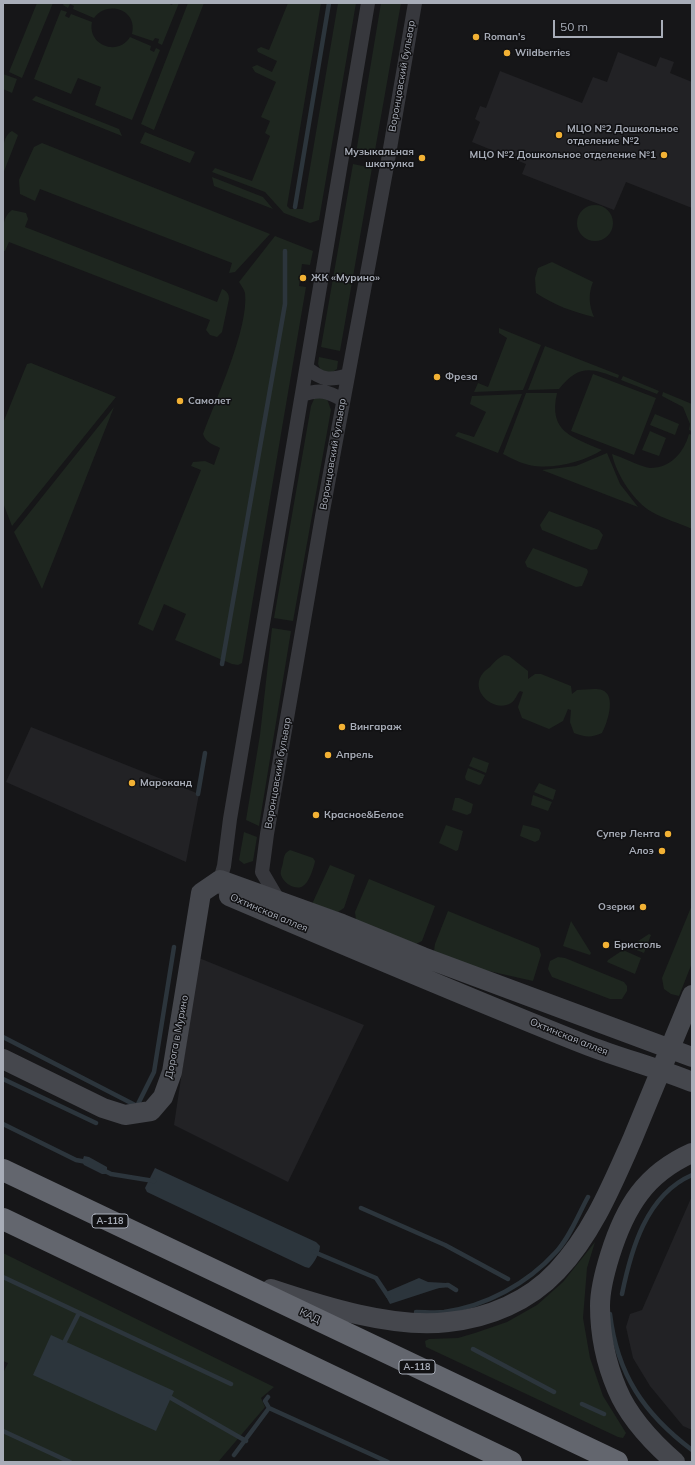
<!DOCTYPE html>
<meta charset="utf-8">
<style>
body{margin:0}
#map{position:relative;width:695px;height:1465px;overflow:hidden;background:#161618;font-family:Mulish,sans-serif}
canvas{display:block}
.frame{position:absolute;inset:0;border:4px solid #a8adb8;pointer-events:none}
.scale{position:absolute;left:553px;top:20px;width:110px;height:18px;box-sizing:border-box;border:2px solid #a8adb8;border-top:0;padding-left:5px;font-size:12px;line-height:14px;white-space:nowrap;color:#a8adb8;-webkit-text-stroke:3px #111113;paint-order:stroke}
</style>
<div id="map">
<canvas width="695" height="1465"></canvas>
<div class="frame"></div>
<div class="scale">50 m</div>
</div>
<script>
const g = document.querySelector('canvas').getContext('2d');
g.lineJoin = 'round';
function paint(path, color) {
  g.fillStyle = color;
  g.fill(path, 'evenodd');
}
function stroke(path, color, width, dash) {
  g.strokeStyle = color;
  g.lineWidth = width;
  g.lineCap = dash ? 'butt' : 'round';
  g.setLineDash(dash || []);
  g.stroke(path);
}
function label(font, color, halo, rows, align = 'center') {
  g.font = font + ' Mulish,sans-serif';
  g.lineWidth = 3;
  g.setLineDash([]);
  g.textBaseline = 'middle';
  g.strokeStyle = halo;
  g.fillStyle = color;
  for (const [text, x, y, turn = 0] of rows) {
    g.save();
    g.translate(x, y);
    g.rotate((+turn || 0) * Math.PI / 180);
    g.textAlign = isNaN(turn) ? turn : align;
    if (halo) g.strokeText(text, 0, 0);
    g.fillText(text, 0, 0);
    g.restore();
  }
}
const built = new Path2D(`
 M618 52 656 67 660 57 674 62 670 73 692 82V208L626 182 614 210 522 174 526 164 472 142 480 122 475 119 480 106 486 108 500 71 582 103 593 77 607 82Z
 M31 727 199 794 186 862 6 782Z
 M199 958 364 1025 288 1182 174 1125Z
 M692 1196V1430L683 1426 650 1386 633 1358 626 1327 630 1314 642 1310Z`);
const green = new Path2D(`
 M37 3H53L22 78 9 72Z
 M64 3H167L172 5 173 3H179L162 45 158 43 159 39 155 38 153 41 132 34C138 9 107 0 94 18L73 9 74 6 70 4 68 8 63 5Z
 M188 3H204L154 130 141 124Z
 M288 3H321L287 206 290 209H303L338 3H356L319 220 310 223 284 213 265 192 212 172 215 168 252 181 270 136 265 133 270 121 261 117 276 82 255 72 252 67 257 65 272 72 277 61 258 52 257 49 261 47 269 50Z
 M381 3H401L374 156 356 153Z
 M61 10 67 12 65 16 69 18 71 14 92 22C87 45 118 57 130 37L151 46 150 50 154 52 156 48 160 50 132 120 95 105 101 87 78 78 71 94 34 79Z
 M3 74 17 79 12 93 3 89Z
 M36 96 119 129 122 136 32 100Z
 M12 131 18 135 17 138 3 174C3 161 0 137 12 131Z
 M145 132 195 152 190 163 140 143Z
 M42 143 270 234 235 272 229 273 232 263 40 189 35 201 20 194 19 180 34 147Z
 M353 164 372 168 340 351 321 347Z
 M212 177 263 197 273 209 214 186Z
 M577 223a18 18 0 1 1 36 0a18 18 0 1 1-36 0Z
 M12 210 26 213 28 219 25 227 217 302 222 289C227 291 229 294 229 299L222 332 217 337 210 335 206 330 210 320 9 242 5 251H3C3 238 0 218 12 210Z
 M275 236 313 251 310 265 302 264 299 286 306 287 242 663 238 665 232 664 175 640 186 614 164 604 153 631 138 624 201 470 191 466 193 462 205 461 214 465 220 448C213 444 206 443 203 434 216 399 249 328 245 293 244 289 241 285 239 282Z
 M552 262 593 282C588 294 589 306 594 317 573 312 554 305 536 293L535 278 538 268Z
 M499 328 541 345 523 390 474 392 478 383 488 387 507 338 499 333Z
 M545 346 619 375 618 378C591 368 579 364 559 389L528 390Z
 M319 357 338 361 337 369 331 373 321 371 318 364Z
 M31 363 116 397 12 526 3 503V423L27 364Z
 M593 374 656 398 634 455 571 431Z
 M623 376 659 391 657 394 621 380Z
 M663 392 692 404V431L689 430 690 424 683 407 662 396Z
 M526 393H557C548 432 572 437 602 450 583 462 553 470 529 465 520 463 511 458 503 454Z
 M522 394 498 453 455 436 458 432 474 437 486 412 470 404 472 396Z
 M318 397 327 399 331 410 293 621 274 618 311 406 314 399Z
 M114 407 42 589 14 532Z
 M655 414 679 424 675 435 650 425Z
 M650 431 666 438 659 456 642 450Z
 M689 434 692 435V529C679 523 664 519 652 512 634 502 616 474 612 454 622 457 641 467 650 468 671 468 684 452 689 434Z
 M607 453 620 484 638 507 542 470 576 466Z
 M549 511 599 530 603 535 597 549 591 550 542 530 540 525Z
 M533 548 587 569 588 572 582 586 576 587 527 567 525 562Z
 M272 628 291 631 259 826 246 820 260 735Z
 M504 655 509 656 528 671V679L535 674H541L571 686 572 694 577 690C584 690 596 688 602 690 617 695 607 724 602 733 591 738 585 737 574 733L570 722 571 710 568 709 563 721 549 729 522 718 518 707 523 692 520 691C517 694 515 701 511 703 495 713 471 693 481 676 483 672 487 669 490 667 494 662 498 658 504 655Z
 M473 757 489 763 486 773 469 766Z
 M468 768 485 775 481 784 479 785 466 780 465 777Z
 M539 783 556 790 553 800 534 792Z
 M533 795 552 802 548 811 531 805Z
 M455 798H459L473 804 471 813 467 815 452 810Z
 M446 825 463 831 458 850 456 851 439 843Z
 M523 825 539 829 541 833 539 840 535 842 520 836Z
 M244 832 257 837 253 861 244 864 239 860Z
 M290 850 313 858 315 861C314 867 309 883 303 886 296 891 283 883 281 875 280 872 282 867 283 863 284 857 284 853 290 850Z
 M330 865 355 875 344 908 338 912 312 904Z
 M369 879 435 906 422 941 416 944 356 920 355 912Z
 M692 905V963L679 996 671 994 664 989 662 978Z
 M448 911 539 948 541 955 533 981 471 967 434 951 435 944Z
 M571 921 591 953 590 955 563 946Z
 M649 934 651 935 644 953 629 947Z
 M623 950 641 958 635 974 607 962 608 960Z
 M558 957 565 958 624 982 627 986V991L622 999H610L552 977 548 969 550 961Z
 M595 1242 587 1268 583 1318 590 1358 603 1396 626 1433 623 1438 618 1437 426 1347 425 1341 429 1339 458 1338 475 1333 507 1322 537 1305 563 1282Z
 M3 1253 274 1387 261 1398 265 1407 218 1462H3V1373L8 1363 3 1361Z`);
const water = new Path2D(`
 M84 1156 89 1157 107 1167V1174H102L84 1165 82 1162Z
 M155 1168 316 1242 320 1246C320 1253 314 1263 309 1268L305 1267 147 1192 145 1188Z
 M419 1278 428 1282 446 1283 442 1287 390 1304 384 1293Z
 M51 1335 174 1391 156 1431 33 1375Z`);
const stream = new Path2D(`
 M295 207 329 3
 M222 664 285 304V251
 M198 794 205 753
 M3 1037 137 1106 154 1072 174 947
 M3 1079 96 1123
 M3 1124 76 1160 87 1162
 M103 1170 111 1174 154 1181
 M361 1208 445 1245 508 1279
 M314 1252 376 1278 388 1296
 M3 1277 231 1384
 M437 1286 448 1285 456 1290
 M622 1294C631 1250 646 1195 692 1175
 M416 1312C425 1312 435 1313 444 1312 486 1306 527 1284 556 1252 570 1237 578 1215 588 1197
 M610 1314C617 1374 644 1414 692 1450
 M65 1341 79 1313
 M473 1349 554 1392
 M268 1397 265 1401 269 1408
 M171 1398 246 1441
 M582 1404 604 1414
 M3 1431 70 1462
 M234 1455 269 1408 388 1462`);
const street = new Path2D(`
 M307 368C322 380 329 381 348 375
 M302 395C320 389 327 391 343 400
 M222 888 220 880 224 866 230 819 368 3
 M279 901 262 872 267 834 322 516 387 166 415 3`);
const secondary = new Path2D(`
 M201 893 220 880 342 924 423 957 692 1057
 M229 896C349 947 468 998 589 1046 623 1059 658 1068 692 1082
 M3 1059 103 1108 125 1115 151 1111 163 1097 172 1072 201 893
 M271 1289C322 1306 394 1329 448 1322 489 1318 529 1301 557 1271 592 1234 612 1185 632 1140 652 1092 672 1043 692 995
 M675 1462C652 1442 629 1418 617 1389 606 1363 600 1334 600 1306 600 1289 605 1271 610 1255 625 1207 645 1174 692 1153`);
const highway = new Path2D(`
 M3 1170 617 1462
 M3 1219 511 1462`);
const markers = [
 [476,37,4,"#f2b134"],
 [507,53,4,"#f2b134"],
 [559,135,4,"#f2b134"],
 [664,155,4,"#f2b134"],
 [422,158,4,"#f2b134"],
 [303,278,4,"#f2b134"],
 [437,377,4,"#f2b134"],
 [180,401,4,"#f2b134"],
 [342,727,4,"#f2b134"],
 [328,755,4,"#f2b134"],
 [132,783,4,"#f2b134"],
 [316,815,4,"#f2b134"],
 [668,834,4,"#f2b134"],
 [662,851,4,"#f2b134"],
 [643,907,4,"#f2b134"],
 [606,945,4,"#f2b134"]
];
const shields = [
 [110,1221,36],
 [417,1367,36]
];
const shieldNames = [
 ["А-118",110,1221],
 ["А-118",417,1367]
];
const poiNames = [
 ["Roman's",484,37],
 ["Wildberries",515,53],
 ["МЦО №2 Дошкольное",567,129],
 ["отделение №2",567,141],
 ["Музыкальная",414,152,"right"],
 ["шкатулка",414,164,"right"],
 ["МЦО №2 Дошкольное отделение №1",656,155,"right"],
 ["ЖК «Мурино»",311,278],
 ["Фреза",445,377],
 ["Самолет",188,401],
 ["Вингараж",350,727],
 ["Апрель",336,755],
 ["Мароканд",140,783],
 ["Красное&Белое",324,815],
 ["Супер Лента",660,834,"right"],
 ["Алоэ",654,851,"right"],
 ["Озерки",635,907,"right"],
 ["Бристоль",614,945]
];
const streetNames = [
 ["Воронцовский бульвар",402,76,-80],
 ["Воронцовский бульвар",333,454,-80],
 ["Воронцовский бульвар",278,773,-80],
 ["Охтинская аллея",269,913,23],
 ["Дорога в Мурино",177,1037,-79],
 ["Охтинская аллея",569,1037,22],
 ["КАД",310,1316,25]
];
paint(built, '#222225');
paint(green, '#1e261f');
paint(water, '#2c353c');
stroke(stream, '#2c353c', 4.5);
stroke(street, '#37383d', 14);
stroke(secondary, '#45474d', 20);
stroke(highway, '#63666e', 22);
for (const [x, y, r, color] of markers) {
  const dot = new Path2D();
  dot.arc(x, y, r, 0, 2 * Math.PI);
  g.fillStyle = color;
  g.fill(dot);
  stroke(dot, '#111113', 1.5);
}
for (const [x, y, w] of shields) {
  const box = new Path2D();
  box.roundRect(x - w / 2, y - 7, w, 14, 3);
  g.fillStyle = '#111113';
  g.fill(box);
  stroke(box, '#a8adb8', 1);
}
label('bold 9px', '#a8adb8', null, shieldNames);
label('bold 10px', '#a8adb8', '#111113', poiNames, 'left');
label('10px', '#a8adb8', '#111113', streetNames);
</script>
